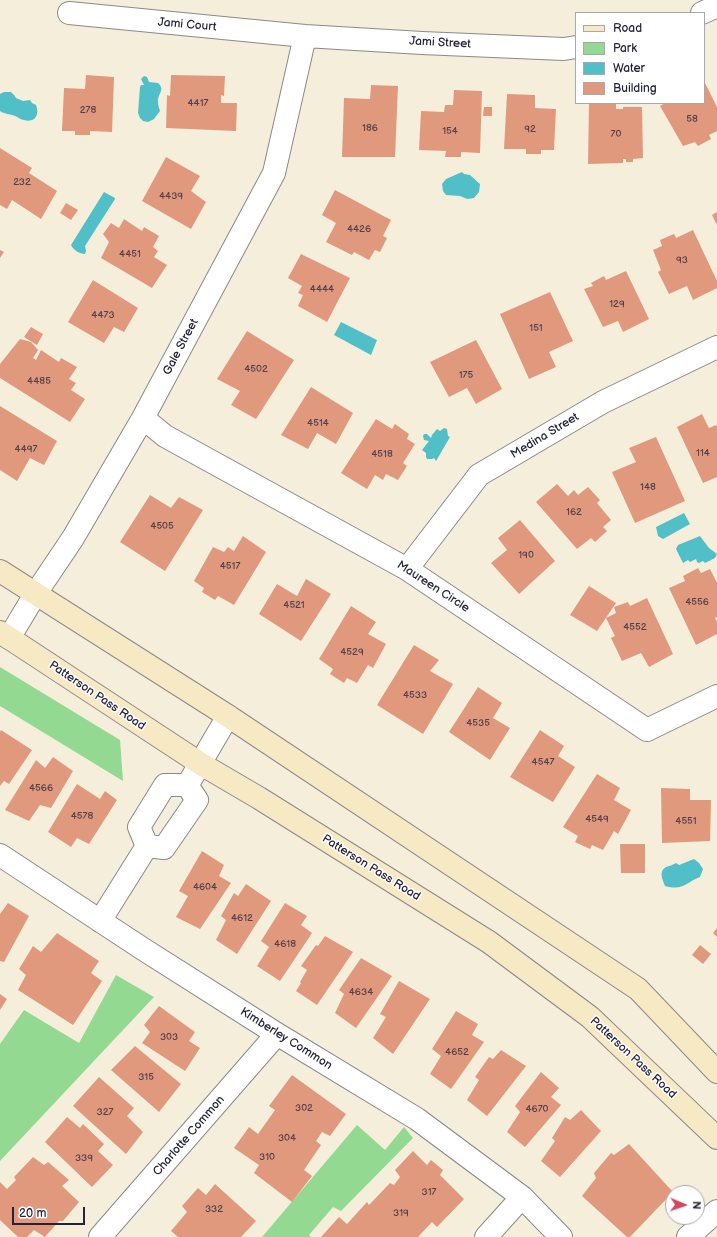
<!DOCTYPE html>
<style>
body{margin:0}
#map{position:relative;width:717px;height:1237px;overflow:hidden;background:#f5eedb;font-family:"Balsamiq Sans",sans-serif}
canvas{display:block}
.legend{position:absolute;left:575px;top:12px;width:130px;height:92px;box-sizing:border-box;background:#fff;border:1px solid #a7a7b1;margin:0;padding:5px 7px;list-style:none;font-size:12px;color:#22223b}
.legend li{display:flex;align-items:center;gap:8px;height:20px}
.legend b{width:20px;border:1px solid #a7a7b1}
.north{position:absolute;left:665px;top:1185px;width:40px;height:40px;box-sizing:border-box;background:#fff;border:1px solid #a7a7b1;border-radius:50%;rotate:92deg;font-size:11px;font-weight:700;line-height:16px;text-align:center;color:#22223b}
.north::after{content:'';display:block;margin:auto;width:14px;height:18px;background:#d1495b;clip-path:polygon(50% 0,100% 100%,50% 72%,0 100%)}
.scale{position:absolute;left:12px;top:1207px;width:73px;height:18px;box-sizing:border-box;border:2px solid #22223b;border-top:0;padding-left:5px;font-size:12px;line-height:14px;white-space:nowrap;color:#22223b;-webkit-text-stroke:3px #fff;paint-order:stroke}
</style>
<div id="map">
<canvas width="717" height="1237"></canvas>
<ul class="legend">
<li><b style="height:5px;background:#f6e9c3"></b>Road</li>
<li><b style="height:11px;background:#93d992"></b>Park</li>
<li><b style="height:11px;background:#51bfc7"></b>Water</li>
<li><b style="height:11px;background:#e1997e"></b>Building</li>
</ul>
<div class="north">N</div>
<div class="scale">20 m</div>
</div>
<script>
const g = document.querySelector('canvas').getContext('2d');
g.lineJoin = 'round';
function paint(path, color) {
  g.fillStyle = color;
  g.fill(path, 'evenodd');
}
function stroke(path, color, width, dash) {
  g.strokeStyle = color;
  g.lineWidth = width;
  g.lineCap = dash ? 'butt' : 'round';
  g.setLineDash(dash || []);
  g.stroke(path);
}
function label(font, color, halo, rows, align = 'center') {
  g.font = font + ' "Balsamiq Sans",sans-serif';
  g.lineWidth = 3;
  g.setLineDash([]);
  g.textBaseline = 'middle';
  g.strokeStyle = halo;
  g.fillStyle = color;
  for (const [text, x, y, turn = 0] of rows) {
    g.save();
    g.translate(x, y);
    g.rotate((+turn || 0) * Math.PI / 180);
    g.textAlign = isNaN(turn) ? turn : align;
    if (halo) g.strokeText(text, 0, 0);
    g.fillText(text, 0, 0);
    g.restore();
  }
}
const green = new Path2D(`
 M0 667 120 740 123 781 0 706Z
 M116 975 154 997 0 1161V1044L24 1010 79 1043Z
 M357 1125 385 1150 404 1127 413 1138 341 1211 333 1207 309 1235 311 1237H262Z`);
const water = new Path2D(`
 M144 76 147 77 149 82 158 83C166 90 157 94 158 102 158 105 159 108 160 111L154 119 148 122 143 121 140 118 138 113 140 87 141 85H144L141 79Z
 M4 92H11L14 95 16 98 23 101 30 100 32 103 36 105C40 115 35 123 24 120 21 120 18 117 15 116 10 114 4 114 0 111V94Z
 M462 172 464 174 470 175 480 184 479 192 474 198 467 199 460 196 446 195 443 191 442 184 446 179Z
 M104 192 115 198V199L85 246 86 251 85 254C80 254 73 250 71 245Z
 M341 322 377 340 371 355 334 335Z
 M444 428 447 429 448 436 450 437 436 461 434 458 432 459H427L426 457V453L422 450 429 441 424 440 423 436 424 434H427L431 438 432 435 437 429 440 431Z
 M684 513 690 524 663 539 658 536 656 527Z
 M700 536 709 548 717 554 715 558 705 563 703 561 699 563 697 562 696 559 690 562 688 560 683 563 676 549 678 545Z
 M694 859 699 863 703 869 700 877C685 883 683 891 665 886 663 880 658 872 666 867 669 866 673 865 676 863L679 865Z`);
const building = new Path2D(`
 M86 75 114 77 112 132 90 131V135H75V131H62L64 88 85 89Z
 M171 75 225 76 224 96 221 95V103H237L236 131 166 128 167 95 170 96Z
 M704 81 717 107V131L709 135 711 139 698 146 695 142 683 146 660 106 665 103H704Z
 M371 85 398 86 395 157H342L344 98 370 99Z
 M454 90 482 91 480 153 461 152V157H445L446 151 419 150 421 111 444 112 445 105H453Z
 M507 94 535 95V108L556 109 554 150H541V154H526V149H504Z
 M589 103H616V109H623V107H642L643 158 633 159V162H626V159H623V163L588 164Z
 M484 107H492V116H483Z
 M0 148 32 168 29 173 57 191 41 219 12 200 7 209 0 205Z
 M166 157 200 176 191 191 206 202 191 229 142 201Z
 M335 190 391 220 383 236 387 238 380 252 375 250 369 260 354 252 352 255 326 242 336 223 322 215Z
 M66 203 78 210 71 220 60 213Z
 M717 212V225L712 215Z
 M124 219 142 231 144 227 159 236 153 247 158 251 154 257 167 265 152 288 101 258 109 242 103 234 111 223 119 228Z
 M693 230 717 281V288L693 300 687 286 669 294 658 272 661 270 653 250 662 246 660 240 674 234 676 238Z
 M0 250 4 252 0 258Z
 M301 254 350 278 327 322 298 306 303 295 298 293 302 286 288 278Z
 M626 271 649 319 623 332 618 321 603 327 584 289 593 286 591 283 604 276 606 280Z
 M93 280 138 308 124 332 114 327 104 343 68 322Z
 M550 292 573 341 549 352 556 367 529 379 500 314Z
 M31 327 43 334 37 345 24 337Z
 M247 331 294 360 256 419 231 405 240 391 217 379Z
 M20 339 31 342 38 350 33 358 36 360 41 350 59 362 61 358 77 367 69 379 76 383 71 390 85 399 70 422 0 378V364Z
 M476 340 502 389 476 404 467 388 449 397 430 362Z
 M311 387 353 413 336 444 317 433 308 449 281 435Z
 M0 406 57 441 44 465 30 458 17 481 0 470Z
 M702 414 709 428 716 425 717 427V477L703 483 677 427Z
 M376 419 392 429 395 424 409 434 407 439 415 444 403 463 407 466 398 480 386 474 383 480 375 475 367 489 341 473Z
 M656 437 685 501 635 523 612 472 636 462 629 448Z
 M557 484 568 496 574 490 578 495 588 487 600 500 597 503 611 520 603 527 607 531 595 542 591 538 577 549 536 502Z
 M150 495 171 508 179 497 203 510 165 571 120 542Z
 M520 520 555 561 519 594 491 563 507 550 498 538Z
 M243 536 266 552 234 605 218 596 215 600 202 592 204 588 194 581 213 547 224 552 228 547 234 551Z
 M698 568 701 573 710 569 717 583V617L715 618 717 622V634L696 645 669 588 685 581 683 576Z
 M306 579 331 594 301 641 259 614 277 584 297 596Z
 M589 586 616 603 597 631 570 615Z
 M647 598 673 654 649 667 641 653 622 661 611 638 615 636 606 618 616 613 614 607 628 602 630 606Z
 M351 606 376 622 368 634 386 644 373 668 368 665 357 683 347 678 344 683 330 674 333 669 319 659Z
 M414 645 439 660 430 671 453 684 423 734 377 705Z
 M478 687 502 703 493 718 510 728 490 760 449 732Z
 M1 730 32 750 9 784 4 781 0 786V732Z
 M540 730 564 746 558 756 575 767 553 802 510 777Z
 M53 757 73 771 51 808 40 805 29 821 5 810 36 760 45 768Z
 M597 774 620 788 614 800 631 810 618 834 614 831 603 850 592 845 590 849 575 842 578 836 563 827Z
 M77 784 100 799 105 791 117 800 89 844 77 838 71 847 48 832Z
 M661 788 690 789V800H711L710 841 662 843Z
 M620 844H645V873H621Z
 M202 851 224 865 219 876 231 883 200 929 176 917 188 896 179 891Z
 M246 884 271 901 237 954 216 940 226 920 221 916 234 893 238 896Z
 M8 903 29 916 4 962 0 961V914Z
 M285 903 307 916 301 925 312 933 280 981 257 966 269 947 261 941Z
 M717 928V937L713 933Z
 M57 933 99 961 91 973 102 981 73 1025 18 990 26 975 19 969 33 946 41 952Z
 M325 936 353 952 317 1005 296 991 301 983 300 982 307 970 301 966 316 945 318 946Z
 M700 945 711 954 703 964 692 955Z
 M361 958 392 976 356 1028 335 1013 344 994 339 990Z
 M399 981 430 999 393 1054 373 1038 386 1017 380 1014Z
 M0 994 7 999 0 1010Z
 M159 1006 195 1032 189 1041 200 1048 185 1071 142 1043 150 1032 144 1025Z
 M456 1011 478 1024 472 1035 484 1042 451 1089 430 1074 441 1056 432 1049Z
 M135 1046 181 1084 159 1112 111 1070Z
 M501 1050 526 1066 487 1116 467 1100 479 1080 475 1077 489 1057 493 1059Z
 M541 1072 559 1088 551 1097 561 1105 525 1147 507 1132 520 1112 515 1106Z
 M292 1075 346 1114 330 1136 322 1132 316 1141 321 1145 304 1170 312 1176 292 1202 254 1173 259 1165 234 1148 249 1127 258 1134 275 1110 269 1106Z
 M99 1077 134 1108 127 1116 143 1132 126 1154 73 1106Z
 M581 1110 601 1131 560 1177 541 1161 555 1141 552 1138 565 1117 570 1120Z
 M67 1117 80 1128 83 1124 104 1144 98 1151 113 1165 92 1187 45 1142Z
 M629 1144 673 1192 630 1237H627L582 1196 596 1178 594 1173 611 1153 614 1155Z
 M413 1151 427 1165 431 1160 443 1170 440 1175 464 1199 437 1227 432 1222 418 1237H321L339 1217 347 1224 367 1202 369 1205 390 1183 394 1185 400 1177 395 1170Z
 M33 1157 44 1165 48 1162 69 1180 62 1186 79 1202 63 1221H59L45 1237 34 1230 27 1237H18L0 1220V1182L7 1189 16 1180 14 1177Z
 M215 1184 256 1221 241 1237H178L171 1231 187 1212 182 1206 198 1188 206 1195Z`);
const street = new Path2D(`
 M69 13 305 36 422 43 564 49 576 47
 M702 13 717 6
 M143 418 165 436 407 569 647 730 717 696
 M407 569 479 475 603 402 717 347
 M9 638 36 593 73 538 143 418 274 173 305 36
 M191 779 228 716
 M147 846 164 848 197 800 187 785
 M147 846 139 827 165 785H187
 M0 855 143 949 277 1034 417 1119 522 1197 561 1237
 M100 921 147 846
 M100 1237 277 1034
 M486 1237 522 1197
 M688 1237 717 1211`);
const secondary = new Path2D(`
 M0 571 228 716 638 989 717 1072
 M0 632 201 764 259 798 489 942 590 1017 717 1138`);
const numberNames = [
 ["4417",198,103],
 ["278",88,110],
 ["58",692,119],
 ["186",370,128],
 ["92",530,129],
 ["154",450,131],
 ["70",616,134],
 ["232",22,182],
 ["4439",171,196],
 ["4426",359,229],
 ["4451",130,254],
 ["93",682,260],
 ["4444",322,289],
 ["129",617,304],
 ["4473",103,315],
 ["151",536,328],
 ["4502",256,369],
 ["175",466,375],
 ["4485",39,381],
 ["4514",318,423],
 ["4497",26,449],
 ["114",703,453],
 ["4518",382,454],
 ["148",648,487],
 ["162",574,512],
 ["4505",162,526],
 ["190",526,555],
 ["4517",230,566],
 ["4556",697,602],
 ["4521",294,605],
 ["4552",635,627],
 ["4529",352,652],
 ["4533",415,695],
 ["4535",478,723],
 ["4547",543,762],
 ["4566",41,788],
 ["4578",82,816],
 ["4549",597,819],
 ["4551",686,821],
 ["4604",205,887],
 ["4612",242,918],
 ["4618",285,944],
 ["4634",361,992],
 ["303",169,1037],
 ["4652",457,1052],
 ["315",146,1077],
 ["302",304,1108],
 ["4670",537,1109],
 ["327",105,1112],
 ["304",287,1138],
 ["310",267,1157],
 ["339",84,1158],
 ["317",429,1192],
 ["332",214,1209],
 ["319",401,1213]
];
const streetNames = [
 ["Jami Court",187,25,5],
 ["Jami Street",440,43,3],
 ["Gale Street",181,347,-62],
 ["Medina Street",545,436,-31],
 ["Maureen Circle",433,587,33],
 ["Patterson Pass Road",97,696,34],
 ["Patterson Pass Road",371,868,32],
 ["Kimberley Common",286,1039,32],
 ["Patterson Pass Road",633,1058,43],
 ["Charlotte Common",189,1136,-49]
];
paint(green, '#93d992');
paint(water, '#51bfc7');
paint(building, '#e1997e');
stroke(street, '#8c888b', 24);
stroke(secondary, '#8c888b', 24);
stroke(street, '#fff', 22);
stroke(secondary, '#f6e9c3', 22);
label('10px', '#52404c', null, numberNames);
label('12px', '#22223b', '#fff', streetNames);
</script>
